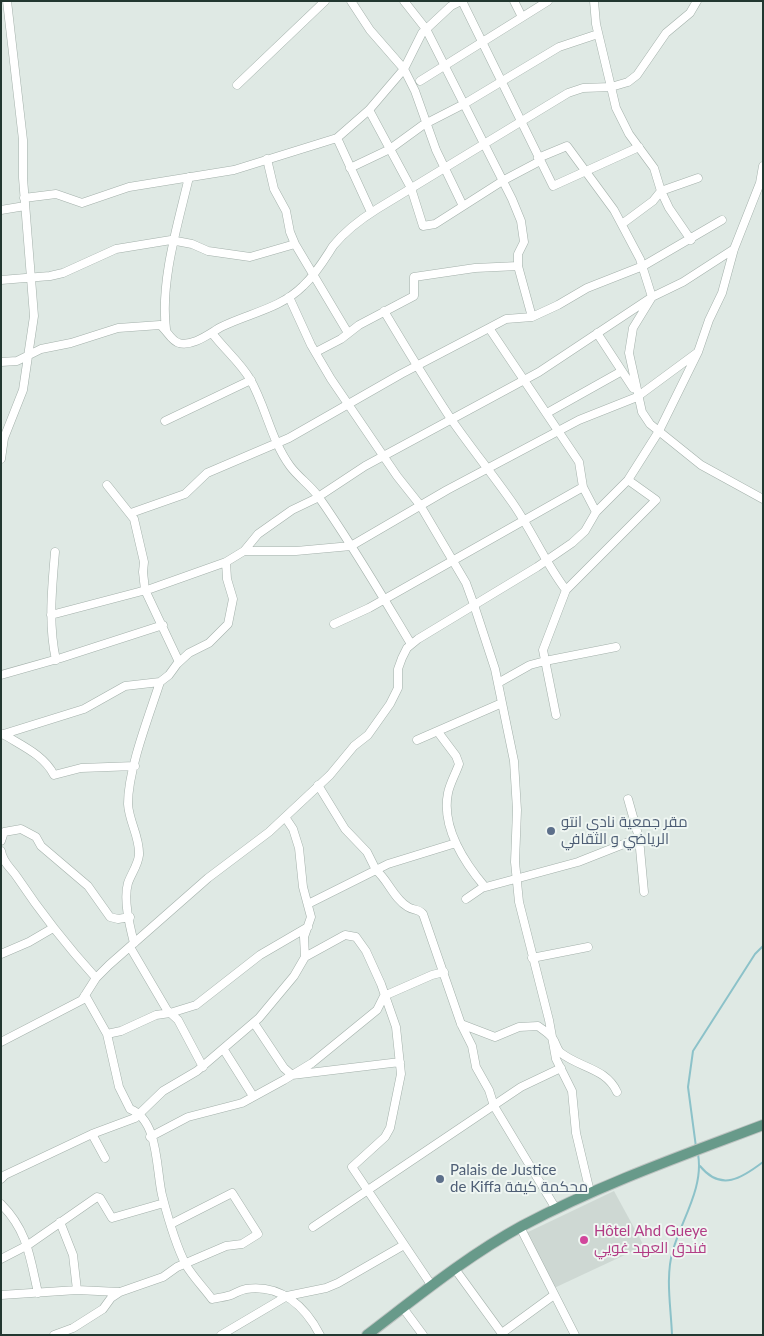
<!DOCTYPE html>
<meta charset="utf-8">
<style>
body{margin:0}
#map{position:relative;width:764px;height:1336px;overflow:hidden;background:#dfe9e4;font-family:Lato,sans-serif}
canvas{display:block}
.frame{position:absolute;inset:0;border:2px solid #223730;pointer-events:none}
</style>
<div id="map">
<canvas width="764" height="1336"></canvas>
<div class="frame"></div>
</div>
<script>
const g = document.querySelector('canvas').getContext('2d');
g.lineJoin = 'round';
function paint(path, color) {
  g.fillStyle = color;
  g.fill(path, 'evenodd');
}
function stroke(path, color, width, dash) {
  g.strokeStyle = color;
  g.lineWidth = width;
  g.lineCap = dash ? 'butt' : 'round';
  g.setLineDash(dash || []);
  g.stroke(path);
}
function label(font, color, halo, rows, align = 'center') {
  g.font = font + ' Lato,Cairo,sans-serif';
  g.lineWidth = 4;
  g.setLineDash([]);
  g.textBaseline = 'middle';
  g.strokeStyle = halo;
  g.fillStyle = color;
  for (const [text, x, y, turn = 0] of rows) {
    g.save();
    g.translate(x, y);
    g.rotate((+turn || 0) * Math.PI / 180);
    g.textAlign = isNaN(turn) ? turn : align;
    if (halo) g.strokeText(text, 0, 0);
    g.fillText(text, 0, 0);
    g.restore();
  }
}
const built = new Path2D(`
 M614 1191 644 1246 552 1289 524 1234Z`);
const stream = new Path2D(`
 M696 1147 688 1087 693 1051 755 954 763 946
 M700 1166C721 1192 742 1178 763 1162
 M672 1335C671 1307 665 1277 673 1250 682 1219 704 1187 698 1154`);
const minor = new Path2D(`
 M351 1 370 30 404 69 415 91 436 150 463 206
 M404 1 426 29 512 199 521 221 524 242 518 254V266L532 317
 M462 1 553 186 639 147
 M514 1 522 17
 M594 1 596 24 616 108 629 134 654 168 661 191 669 208 691 240
 M420 81 548 1
 M237 85 325 1
 M369 110 411 188 423 226 435 224 504 180 540 161
 M337 138 371 212
 M538 158 567 146 614 210 640 259 652 297 633 328 629 353 642 412 650 424 701 465 763 499
 M267 159 274 189 286 211 290 232 295 244 348 333
 M350 168 390 149 423 125 464 104 559 47 598 34
 M24 198 56 194 82 203 129 187 234 170 337 138 369 110 404 69 422 33 451 6 461 1
 M1 210 25 206
 M622 224 653 201 661 191 698 178
 M1 280 50 276 63 273 116 249 171 240 192 244 208 251 250 257 295 244
 M289 297 311 345 331 379 397 476 420 505 466 583 474 605 495 669 514 761 517 810 515 862 519 902 549 1020 556 1059 572 1091 576 1133 590 1192
 M384 311C406 348 428 384 451 419 471 448 494 476 514 505 533 533 546 564 566 590
 M489 328 579 462 583 487 596 512
 M166 329C160 281 178 224 189 177
 M212 333C224 349 240 362 250 379 266 407 271 440 290 466 298 477 310 485 318 496 352 544 381 594 411 644
 M597 333 633 388
 M316 352 341 339 359 325 414 296V277L475 268 518 266
 M1 362 17 361 41 349 71 343 118 328 160 325C167 330 171 341 179 343 193 347 210 333 221 327 249 313 280 309 303 286 316 274 324 260 333 246 345 231 361 219 377 209L568 93 583 88 611 87 628 82 637 75 666 33 690 13 697 1
 M547 413 622 371
 M165 421 251 380
 M1 459 4 438 23 390 34 316 23 178V140L7 1
 M107 485 134 519 144 562 143 572 145 590 179 662
 M131 513 185 494 207 473 289 438 401 374 489 328 506 319 532 317 558 305 587 288 643 266 722 220
 M244 551H296L351 546 447 490 579 420 637 397 698 352 709 320 722 293 734 249 760 183 763 166
 M55 552C52 588 48 624 56 660
 M51 615 150 589 226 562 244 551 258 534 292 510 315 499 365 466 539 372 652 297 683 282 734 249
 M334 624 369 608 583 487
 M1 675 61 658 163 625
 M498 683 530 665 545 661 616 647
 M556 715 543 650 566 590 656 500 628 480
 M438 732 456 756 459 764C456 773 450 783 448 793 441 827 464 862 485 887
 M3 734C22 746 44 755 54 775L81 768 135 766
 M1 735 84 709 125 686 160 682 169 675 177 664 189 653 209 643 228 624 233 599 227 579 226 562
 M417 740 502 703
 M318 785 345 829 367 852 376 870 388 864 456 843
 M628 799 639 838 644 892
 M285 817 293 829 299 848 303 887 311 917 304 937 305 957
 M1 841 4 832 21 829 36 837 41 846 88 886 110 917 118 919 130 917
 M1 851C3 863 11 868 17 877 41 913 67 946 96 978
 M466 899 482 888 578 862 639 838
 M308 904 376 870C388 880 394 899 408 907 414 911 418 908 423 914L461 1024 472 1046 476 1067 489 1090 494 1106 556 1209
 M134 943C130 927 123 900 128 883 131 874 138 865 139 855 140 837 129 822 128 804 128 769 149 716 160 682
 M130 947 167 1010 178 1020 203 1067
 M1 954 29 942 53 928
 M532 958 588 947
 M85 995 107 1034 119 1087 130 1109C159 1120 156 1170 162 1195 168 1218 175 1244 186 1265 193 1277 204 1288 212 1299 218 1298 225 1297 231 1295 236 1293 240 1290 246 1289 281 1284 305 1306 320 1335
 M254 1023 284 1068 292 1075 400 1062
 M461 1024 495 1037 519 1027 538 1026C543 1030 550 1034 553 1039 556 1043 557 1050 561 1053 580 1068 606 1068 617 1092
 M107 1034 121 1031 156 1015 170 1013 196 1005 260 955 308 927
 M1 1042 82 1000 96 978 109 965 208 878 269 832 330 775 354 746 368 735 390 704 398 688V669L402 658 407 648 418 639 537 567 572 543 585 531 596 512 628 480 659 431 698 352
 M224 1050 253 1096
 M92 1134 105 1158
 M150 1137 188 1117 242 1103 284 1080 312 1063 377 1010 384 996 432 975 444 972
 M1 1179 5 1175 92 1134 135 1118 163 1091 197 1071 259 1018 294 976 305 957 345 935 356 937 366 951 381 984 396 1027 401 1074 390 1128 385 1137 352 1167 432 1286
 M1 1204C28 1231 30 1258 38 1293
 M60 1222 73 1255 77 1290
 M313 1227 521 1087 561 1068
 M520 1227 575 1335
 M1 1259 28 1245 97 1197 100 1198 112 1218 164 1203
 M455 1269 503 1335
 M1 1295 77 1290 119 1292
 M403 1308 423 1335
 M502 1333 554 1295
 M54 1335 73 1328 103 1309 111 1298 120 1292 163 1277 177 1267 226 1246 242 1244 258 1234 232 1193 171 1224
 M221 1335 287 1296 326 1288 338 1283 404 1245`);
const major = new Path2D(`
 M367 1335C417 1297 467 1256 522 1226 599 1185 681 1156 763 1125`);
const markers = [
 [551,831,5,"#5c6f8a"],
 [440,1179,5,"#5c6f8a"],
 [584,1240,5,"#d1479c"]
];
const serviceNames = [
 ["مقر جمعية نادي انتو",561,822],
 ["الرياضي و الثقافي",561,839],
 ["Palais de Justice",450,1170],
 ["de Kiffa محكمة كيفة",450,1187]
];
const hotelNames = [
 ["Hôtel Ahd Gueye",594,1231],
 ["فندق العهد غويي",594,1248]
];
paint(built, '#ced8d3');
stroke(stream, '#8cc2c9', 2);
stroke(minor, '#a3b0aa', 9);
stroke(major, '#bdc3c1', 12);
stroke(minor, '#fff', 8);
stroke(major, '#689a8a', 10);
for (const [x, y, r, color] of markers) {
  const dot = new Path2D();
  dot.arc(x, y, r, 0, 2 * Math.PI);
  g.fillStyle = color;
  g.fill(dot);
  stroke(dot, '#eff6f2', 2);
}
label('15px', '#4e5e75', '#eff6f2', serviceNames, 'left');
label('15px', '#b23c85', '#eff6f2', hotelNames, 'left');
</script>
